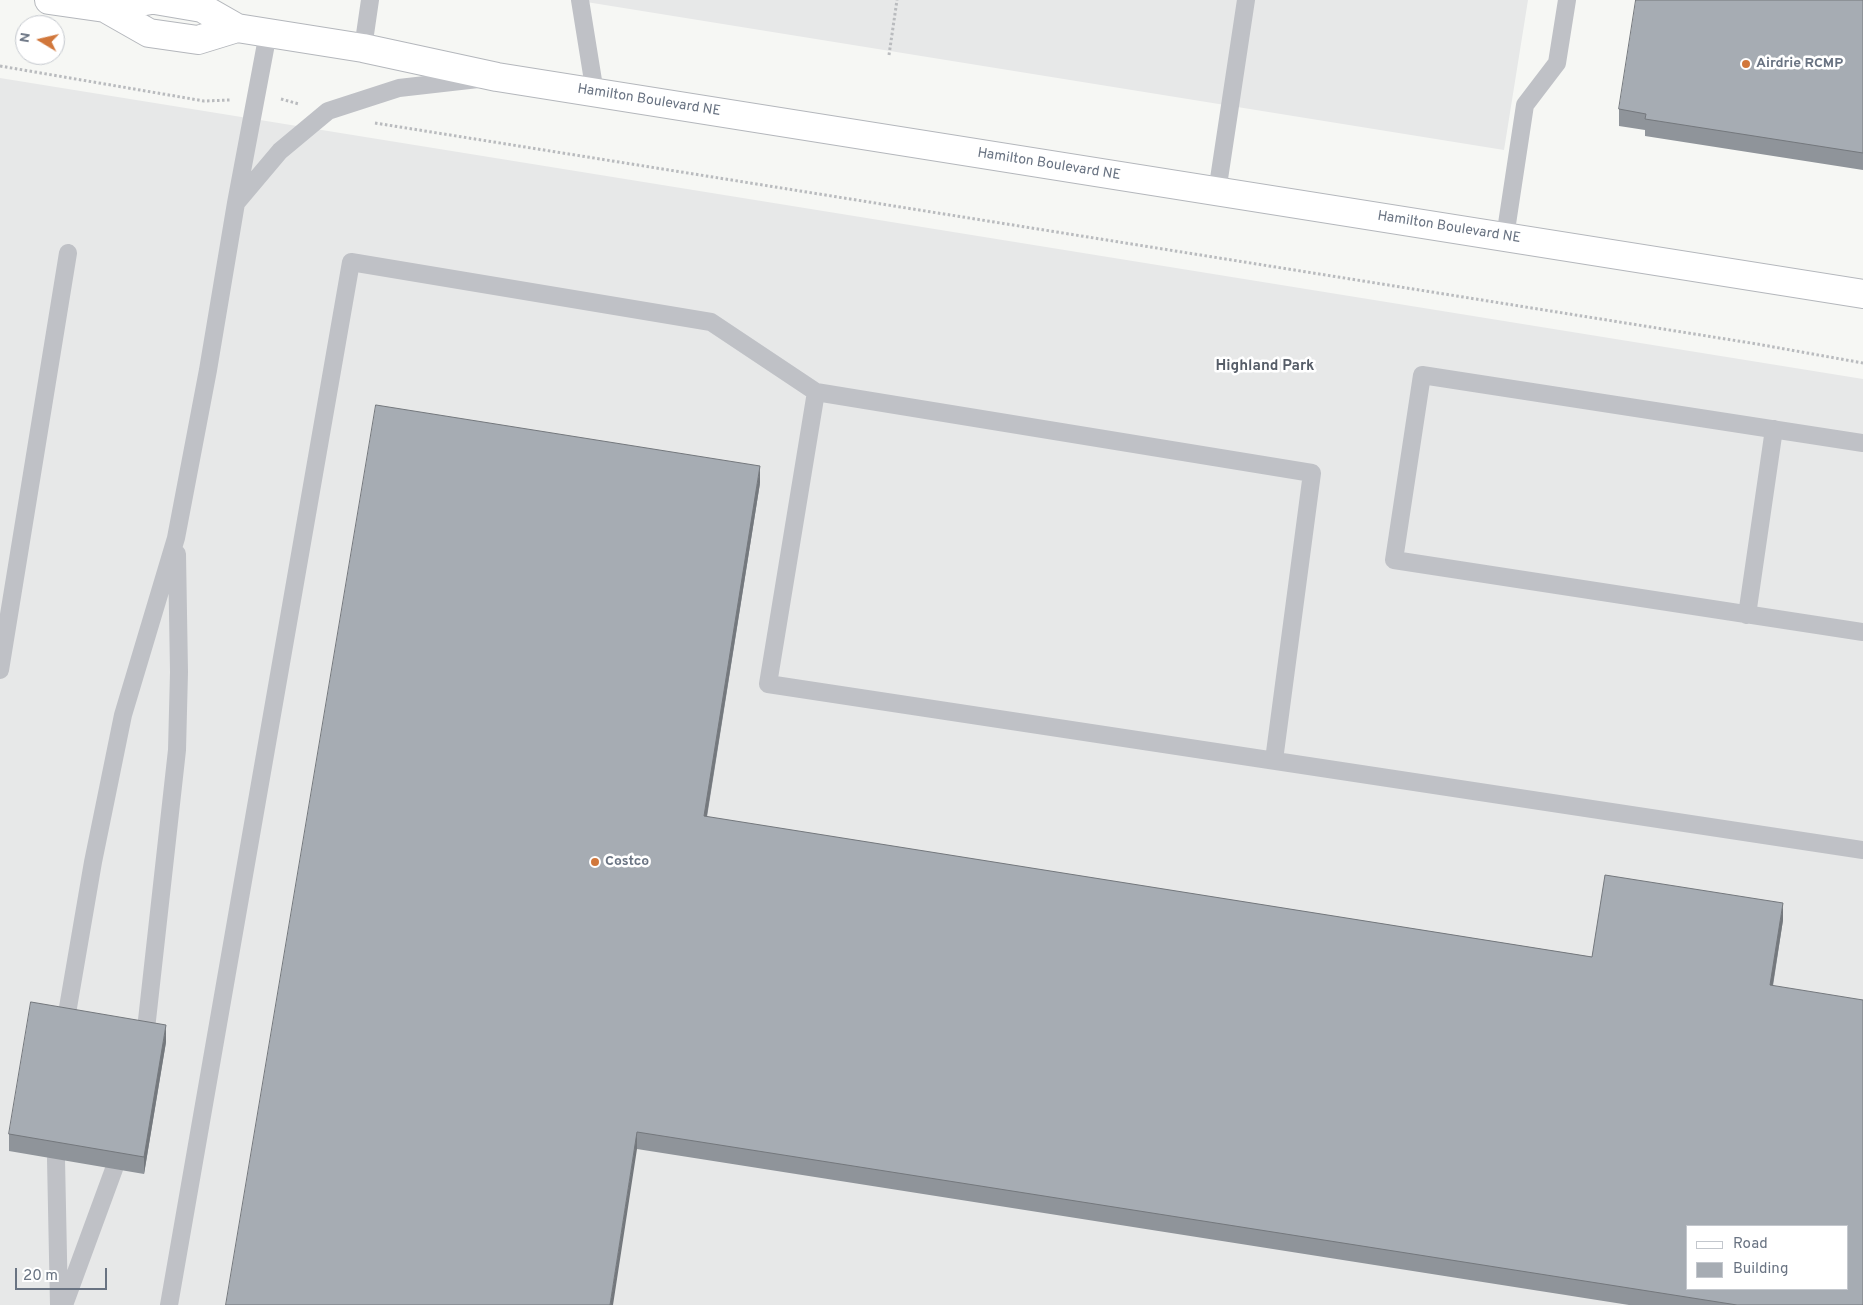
<!DOCTYPE html>
<style>
body{margin:0}
#map{position:relative;width:1863px;height:1305px;overflow:hidden;background:#f6f7f4;font-family:Overpass,sans-serif}
canvas{display:block}
.legend{position:absolute;left:1686px;top:1225px;width:162px;height:65px;box-sizing:border-box;background:#fff;border:1px solid #c3c7cd;margin:0;padding:6px 9px;list-style:none;font-size:15px;color:#697382}
.legend li{display:flex;align-items:center;gap:10px;height:25px}
.legend b{width:25px;border:1px solid #c3c7cd}
.north{position:absolute;left:15px;top:15px;width:50px;height:50px;box-sizing:border-box;background:#fff;border:1px solid #c3c7cd;border-radius:50%;rotate:279deg;font-size:14px;font-weight:700;line-height:20px;text-align:center;color:#697382}
.north::after{content:'';display:block;margin:auto;width:18px;height:22px;background:#d1773b;clip-path:polygon(50% 0,100% 100%,50% 72%,0 100%)}
.scale{position:absolute;left:15px;top:1268px;width:92px;height:22px;box-sizing:border-box;border:2px solid #697382;border-top:0;padding-left:6px;font-size:15px;line-height:18px;white-space:nowrap;color:#697382;-webkit-text-stroke:4px #fff;paint-order:stroke}
</style>
<div id="map">
<canvas width="1863" height="1305"></canvas>
<ul class="legend">
<li><b style="height:6px;background:#fff"></b>Road</li>
<li><b style="height:14px;background:#a6acb3"></b>Building</li>
</ul>
<div class="north">N</div>
<div class="scale">20 m</div>
</div>
<script>
const g = document.querySelector('canvas').getContext('2d');
g.lineJoin = 'round';
function paint(path, color) {
  g.fillStyle = color;
  g.fill(path, 'evenodd');
}
function stroke(path, color, width, dash) {
  g.strokeStyle = color;
  g.lineWidth = width;
  g.lineCap = dash ? 'butt' : 'round';
  g.setLineDash(dash || []);
  g.stroke(path);
}
function label(font, color, halo, rows, align = 'center') {
  g.font = font + ' Overpass,sans-serif';
  g.lineWidth = 5;
  g.setLineDash([]);
  g.textBaseline = 'middle';
  g.strokeStyle = halo;
  g.fillStyle = color;
  for (const [text, x, y, turn = 0] of rows) {
    g.save();
    g.translate(x, y);
    g.rotate((+turn || 0) * Math.PI / 180);
    g.textAlign = isNaN(turn) ? turn : align;
    if (halo) g.strokeText(text, 0, 0);
    g.fillText(text, 0, 0);
    g.restore();
  }
}
const built = new Path2D(`
 M574 0H1528L1504 150Z
 M0 78 1863 379V1305H0ZM1687 1226H1847V1289H1687Z`);
const path = new Path2D(`
 M889 55 897 0
 M0 66 204 101 230 100
 M281 99 299 104
 M375 123 1757 344 1863 363`);
const lane = new Path2D(`
 M580 0 595 93
 M363 48 370 0
 M1217 192 1246 0
 M237 202 280 151 328 111 399 88 478 79
 M1505 237 1525 105 1557 63 1567 0
 M816 392 1312 473 1274 760
 M1863 443 1422 375 1394 560 1863 632
 M1747 615 1774 429
 M0 670 68 253
 M65 1025 93 862 123 715 176 538 208 370 236 203 268 33
 M145 1038 177 750 179 672 177 554
 M56 1159 59 1305
 M64 1305 114 1169
 M169 1305 351 262 711 322 816 392 768 684 1863 850`);
const secondary = new Path2D(`
 M49 0 105 8 151 0
 M155 0 202 8 237 28 363 48 497 77 1863 294
 M105 8 149 33 198 40 237 28`);
const wall = new Path2D(`
 M1863 0V170L1645 136V130L1619 126V109Z
 M760 483 707 817 1592 957 1783 920 1773 986 1863 1305H1629L637 1149 226 1305Z
 M166 1042 144 1174 9 1151V1134Z`);
const shadedWall = new Path2D(`
 M760 466V483L704 833V816Z
 M1783 903V920L1770 1002V985Z
 M166 1025V1042L144 1174V1157Z
 M637 1132V1149L613 1305H610Z`);
const building = new Path2D(`
 M1636 0H1863V153L1645 119 1646 114 1619 109Z
 M376 405 760 466 704 816 1592 957 1605 875 1783 903 1770 985 1863 1000V1305H1737L637 1132 610 1305H226ZM1687 1226H1847V1289H1687Z
 M31 1002 166 1025 144 1157 9 1134Z`);
const markers = [
 [1746,64,5,"#d1773b"],
 [595,862,5,"#d1773b"]
];
const poiNames = [
 ["Airdrie RCMP",1756,64],
 ["Costco",605,862]
];
const streetNames = [
 ["Hamilton Boulevard NE",649,101,9],
 ["Hamilton Boulevard NE",1049,165,9],
 ["Hamilton Boulevard NE",1449,228,9]
];
const neighbourhoodNames = [
 ["Highland Park",1265,367]
];
paint(built, '#e7e8e8');
stroke(secondary, '#b4b7bc', 30);
stroke(path, '#b9bbbe', 3, [2.5, 2.5]);
stroke(lane, '#bfc1c6', 18);
stroke(secondary, '#fff', 28);
paint(wall, '#8f949a');
paint(shadedWall, '#74787d');
paint(building, '#a6acb3');
stroke(building, '#74787d', 1);
for (const [x, y, r, color] of markers) {
  const dot = new Path2D();
  dot.arc(x, y, r, 0, 2 * Math.PI);
  g.fillStyle = color;
  g.fill(dot);
  stroke(dot, '#fff', 2);
}
label('bold 14px', '#697382', '#fff', poiNames, 'left');
label('14px', '#697382', '#fff', streetNames);
label('bold 15px', '#565d68', '#fff', neighbourhoodNames);
</script>
